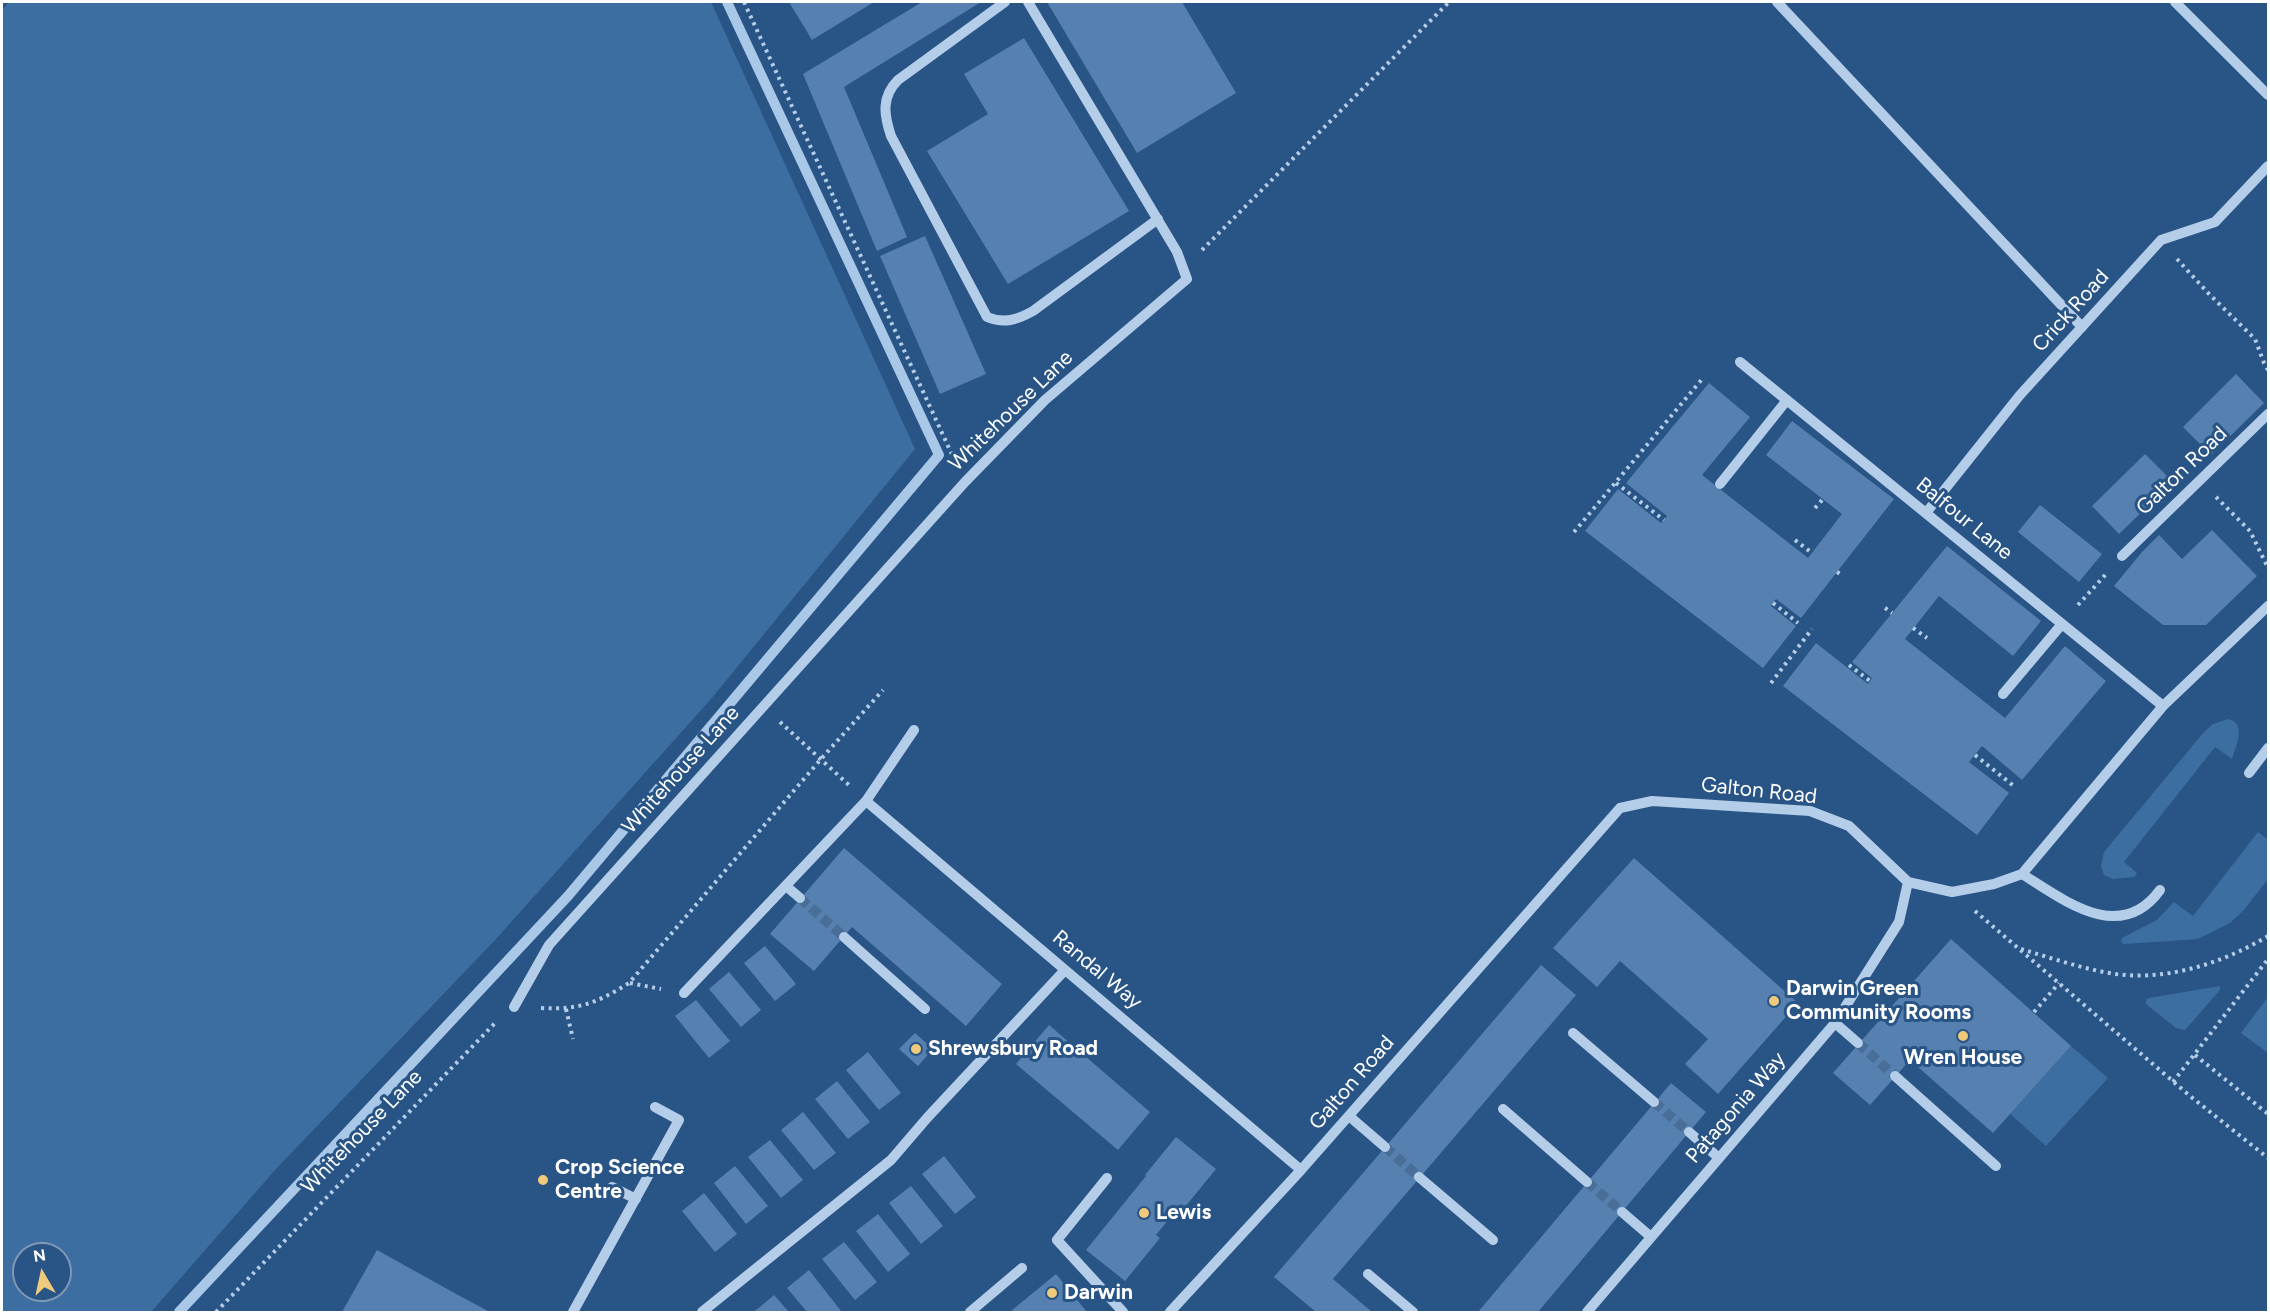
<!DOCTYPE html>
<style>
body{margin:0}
#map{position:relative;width:2270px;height:1314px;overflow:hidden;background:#295486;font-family:Figtree,sans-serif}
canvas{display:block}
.frame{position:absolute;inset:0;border:3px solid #fff;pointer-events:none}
.north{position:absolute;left:12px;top:1242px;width:60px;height:60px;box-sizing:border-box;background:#295486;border:2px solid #7f98b6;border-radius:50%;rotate:351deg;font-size:16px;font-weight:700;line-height:24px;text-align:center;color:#fff}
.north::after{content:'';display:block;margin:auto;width:21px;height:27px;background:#efca7b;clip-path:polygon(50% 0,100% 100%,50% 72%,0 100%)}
</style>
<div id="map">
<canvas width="2270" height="1314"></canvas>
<div class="frame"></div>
<div class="north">N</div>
</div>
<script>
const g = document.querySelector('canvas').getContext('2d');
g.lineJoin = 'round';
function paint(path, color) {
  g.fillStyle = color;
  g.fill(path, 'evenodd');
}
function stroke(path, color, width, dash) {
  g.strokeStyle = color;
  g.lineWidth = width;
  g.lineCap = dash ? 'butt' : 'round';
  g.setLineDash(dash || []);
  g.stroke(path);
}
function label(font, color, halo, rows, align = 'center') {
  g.font = font + ' Figtree,sans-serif';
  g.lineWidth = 6;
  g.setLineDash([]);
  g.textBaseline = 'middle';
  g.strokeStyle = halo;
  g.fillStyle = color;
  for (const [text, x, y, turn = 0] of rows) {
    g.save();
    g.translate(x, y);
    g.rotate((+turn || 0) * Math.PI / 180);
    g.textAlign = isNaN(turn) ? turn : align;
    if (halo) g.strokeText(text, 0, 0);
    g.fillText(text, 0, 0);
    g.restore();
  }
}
const green = new Path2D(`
 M9 2H711L915 449 711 699 496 939 275 1170 151 1312H2V10ZM24 1254H60V1290H24Z
 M2228 719C2247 723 2236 746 2232 759L2215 747 2124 862 2137 873 2134 877 2113 879 2104 875 2101 866 2104 852 2204 732 2213 724Z
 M2258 832 2268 840V879L2244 910 2230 923 2198 939 2124 944 2121 942 2122 938 2157 920 2174 902 2193 916Z
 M2220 986V990L2185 1030 2176 1028 2146 1004V1000L2149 998Z
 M2268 997V1053L2241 1033Z
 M2071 1046 2108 1078 2046 1146 2010 1114Z`);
const stream = new Path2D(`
 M179 1312 568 896 939 455 727 2`);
const building = new Path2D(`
 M789 2H874L812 40Z
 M922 2H981L844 87 907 237 877 251 803 74Z
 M1047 2H1182L1236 93 1137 153Z
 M1024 38 1129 211 1008 284 927 151 988 114 964 74Z
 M925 236 986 374 940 394 880 256Z
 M2236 374 2264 403 2211 455 2183 427Z
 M1709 383 1750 417 1702 475 1808 558 1842 514 1766 455 1792 421 1894 499 1801 618 1776 599 1771 606 1796 626 1763 668 1585 531 1618 489 1661 523 1664 520 1667 516 1626 483Z
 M2145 454 2173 482 2119 534 2092 506Z
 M2040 505 2102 554 2079 582 2018 532Z
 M2212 530 2257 576 2206 625H2163L2114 586 2142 552 2159 535 2182 559Z
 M1947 546 2041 621 2013 656 1939 596 1905 639 2005 718 2065 646 2106 681 2022 780 1982 746 1969 762 2009 793 1977 835 1783 686 1816 643 1868 684 1872 678 1852 662Z
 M844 848 1002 984 966 1026 852 927 814 971 770 934Z
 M1634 858 1798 1003 1718 1094 1685 1064 1708 1039 1620 961 1597 987 1553 948Z
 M1951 939 2071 1046 1993 1133 1910 1060 1870 1105 1833 1073Z
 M765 946 796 984 775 1001 744 963Z
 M1541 965 1576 995 1333 1279 1372 1312H1316L1274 1277Z
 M729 972 761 1010 741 1027 709 989Z
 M696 1000 730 1041 709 1058 675 1016Z
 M1049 1025 1150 1112 1118 1150 1016 1064Z
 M915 1033 933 1049 918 1066 899 1049Z
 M868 1052 901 1093 879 1110 846 1070Z
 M837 1081 870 1122 848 1139 815 1099Z
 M1671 1083 1706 1112 1538 1312H1478Z
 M803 1112 836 1153 814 1170 781 1130Z
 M1176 1137 1216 1169 1185 1207 1181 1204 1156 1235 1160 1238 1125 1281 1086 1250 1146 1176 1145 1175Z
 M770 1140 803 1180 781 1198 748 1157Z
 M944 1156 976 1197 955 1214 922 1174Z
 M735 1166 768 1206 746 1224 714 1183Z
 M911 1186 943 1226 921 1244 889 1203Z
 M704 1193 737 1234 715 1252 682 1211Z
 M878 1214 910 1254 888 1272 856 1231Z
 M844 1242 877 1282 855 1300 822 1259Z
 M377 1250 458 1295 490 1312H342Z
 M809 1270 841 1311 839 1312H807L787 1288Z
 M1056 1274 1087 1312 1011 1311Z
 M774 1295 789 1312H753L760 1307Z`);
const minorTunnel = new Path2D(`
 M800 898 844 937
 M1858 1043 1895 1076
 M1654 1102 1689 1132
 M1385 1147 1419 1177
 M1587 1182 1622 1212`);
const path = new Path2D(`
 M744 2 954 459
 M1202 250 1449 2
 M2177 259 2209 294 2255 339 2264 363 2268 370
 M1616 483 1664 520
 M2216 497 2250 531 2268 568
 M1815 508 1823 499
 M1574 532 1703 378
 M1795 540 1812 553
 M1837 572 1842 575
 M1773 603 1798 623
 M2078 605 2107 573
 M1885 608 1892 613
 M1913 628 1927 638
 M1849 665 1870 681
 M1771 683 1812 629
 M780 722 850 786
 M1975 755 2015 787
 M1975 911 2190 1096 2268 1158
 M2021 949C2051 958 2083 969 2115 974 2168 981 2223 963 2268 936
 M630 983 661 989
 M541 1008C579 1010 597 1003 629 983L821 759 883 690
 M566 1009 573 1039
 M2034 1012 2059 983
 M2195 1055 2268 1114
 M2173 1082 2268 959
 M216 1312 497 1021`);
const minor = new Path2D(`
 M1005 2 898 80C881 97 884 115 891 136L987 317C1004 324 1017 320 1033 311L1158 219
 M1777 2 2082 327
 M2175 2 2268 95
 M1740 362 2163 706
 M1720 484 1787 400
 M1926 513 2020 395 2161 240 2215 222 2268 166
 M2122 556 2268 414
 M2003 694 2062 624
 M2249 773 2268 748
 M866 801 1301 1170
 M2022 874C2064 900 2120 945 2160 890
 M786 886 800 898
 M844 937 925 1009
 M684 993 866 801 914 730
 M514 1007 549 945 965 482 1045 400 1187 279 1177 252 1028 2
 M1835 1023 1858 1043
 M1573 1033 1654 1102
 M1895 1076 1996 1166
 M1503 1109 1587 1182
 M1349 1116 1385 1147
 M1689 1132 1719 1158
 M1419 1177 1493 1240
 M1107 1178 1057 1240 1123 1312
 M612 1187 636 1199
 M1622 1212 1651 1237
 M1368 1274 1413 1312
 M573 1312 679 1120 655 1107
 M702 1312 891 1160 927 1118 1065 970
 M970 1312 1022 1268
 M1170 1312 1301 1170 1620 808 1652 801 1810 811 1849 826 1908 882 1952 892 1994 884 2022 874 2163 706 2268 606
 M1587 1312 1835 1023 1899 922 1908 882`);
const markers = [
 [1774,1001,6,"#efca7b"],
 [1963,1036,6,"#efca7b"],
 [916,1049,6,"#efca7b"],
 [543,1180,6,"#efca7b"],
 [1144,1213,6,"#efca7b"],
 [1052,1293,6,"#efca7b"]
];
const streetNames = [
 ["Crick Road",2071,311,-48],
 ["Whitehouse Lane",1011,411,-44],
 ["Galton Road",2182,471,-44],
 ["Balfour Lane",1964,519,39],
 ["Whitehouse Lane",681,770,-48],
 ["Galton Road",1759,791,6],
 ["Randal Way",1097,970,40],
 ["Galton Road",1352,1083,-49],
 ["Patagonia Way",1736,1108,-49],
 ["Whitehouse Lane",362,1132,-46]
];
const poiNames = [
 ["Darwin Green",1786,989],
 ["Community Rooms",1786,1013],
 ["Shrewsbury Road",928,1049],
 ["Wren House",1963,1058,"center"],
 ["Crop Science",555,1168],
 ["Centre",555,1192],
 ["Lewis",1156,1213],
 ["Darwin",1064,1293]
];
paint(green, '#3d6ea2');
stroke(stream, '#a9c8e8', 10);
paint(building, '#5580af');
stroke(minorTunnel, '#496e98', 10, [10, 5]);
stroke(path, '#b4cde8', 4, [3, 4.5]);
stroke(minor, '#b4cde8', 10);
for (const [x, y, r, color] of markers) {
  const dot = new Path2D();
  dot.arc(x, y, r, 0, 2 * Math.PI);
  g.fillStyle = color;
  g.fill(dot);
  stroke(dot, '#295486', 2);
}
label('21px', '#fff', '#295486', streetNames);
label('bold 21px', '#fff', '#295486', poiNames, 'left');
</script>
